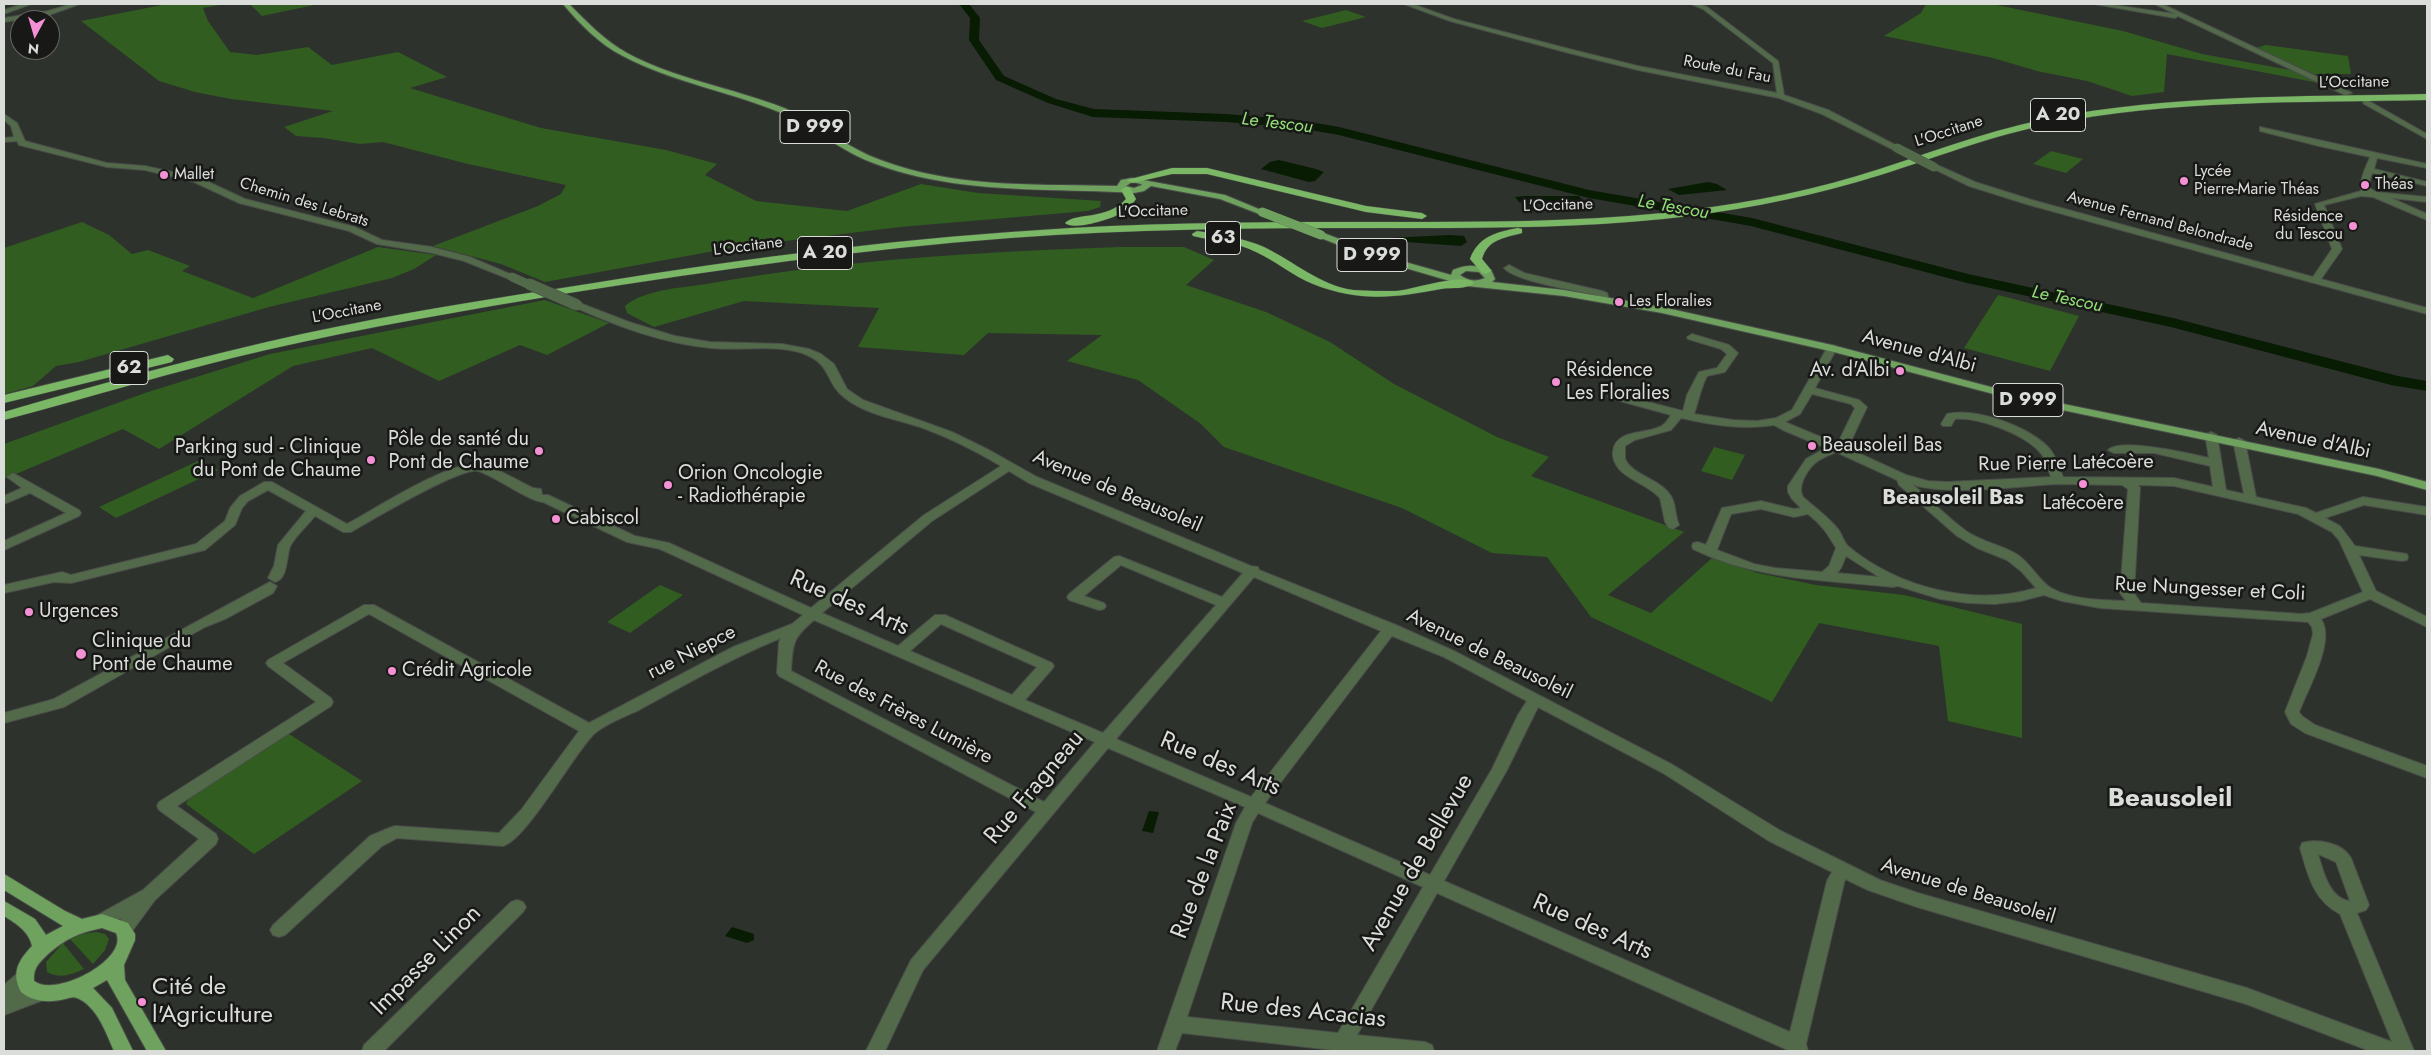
<!DOCTYPE html>
<meta charset="utf-8">
<style>
body{margin:0}
#map{position:relative;width:2431px;height:1055px;overflow:hidden;background:#2e322d;font-family:Jost,sans-serif}
canvas{display:block}
.frame{position:absolute;inset:0;border:5px solid #daddd9;pointer-events:none}
.north{position:absolute;left:10px;top:10px;width:50px;height:50px;box-sizing:border-box;background:#181917;border:1px solid #666765;border-radius:50%;rotate:186deg;font-size:14px;font-weight:700;line-height:20px;text-align:center;color:#daddd9}
.north::after{content:'';display:block;margin:auto;width:18px;height:22px;background:#f491d4;clip-path:polygon(50% 0,100% 100%,50% 72%,0 100%)}
</style>
<div id="map">
<canvas width="2431" height="1055"></canvas>
<div class="frame"></div>
<div class="north">N</div>
</div>
<script>
const g = document.querySelector('canvas').getContext('2d');
g.lineJoin = 'round';
function paint(path, color) {
  g.fillStyle = color;
  g.fill(path, 'evenodd');
}
function stroke(path, color, width, dash) {
  g.strokeStyle = color;
  g.lineWidth = width;
  g.lineCap = dash ? 'butt' : 'round';
  g.setLineDash(dash || []);
  g.stroke(path);
}
function label(font, color, halo, rows, align = 'center') {
  g.font = font + ' Jost,sans-serif';
  g.lineWidth = 5;
  g.setLineDash([]);
  g.textBaseline = 'middle';
  g.strokeStyle = halo;
  g.fillStyle = color;
  for (const [text, x, y, turn = 0] of rows) {
    g.save();
    g.translate(x, y);
    g.rotate((+turn || 0) * Math.PI / 180);
    g.textAlign = isNaN(turn) ? turn : align;
    if (halo) g.strokeText(text, 0, 0);
    g.fillText(text, 0, 0);
    g.restore();
  }
}
const green = new Path2D(`
 M167 4H225L203 8 208 21 230 52 257 55 308 47 332 65 398 52 447 77 410 88 541 128 666 150 717 164 705 175 756 201 847 211 921 184 978 193 1101 201 1100 207 1088 211 900 227 736 247 545 282 501 264 433 246 538 206 561 194 566 185 468 164 383 142 360 144 323 138 296 136 284 127 333 111 231 99 195 92 159 81 81 21Z
 M250 4H319L262 16Z
 M1926 4H1992L2123 31 2202 54 2296 71 2319 83 2167 54 2164 92 2132 96 2087 81 2037 71 1993 58 1884 36 1921 13Z
 M1346 10 1366 17 1322 28 1302 21Z
 M2266 45 2348 56 2351 74H2314L2256 48Z
 M2051 151 2083 159 2066 173 2033 164Z
 M82 222 109 235 132 254 148 250 190 266 182 271 253 298 378 247 436 255 414 269 392 278 269 307 79 362 56 366 33 386 4 394V248Z
 M1120 247H1184L1214 260 1186 285 1266 312 1330 342 1394 384 1497 437 1549 457 1531 476 1684 532 1608 595 1651 613 1712 558 1758 573 1816 585 1904 595 2022 624V738L1948 721 1939 646 1819 623 1772 702 1591 617 1547 557 1492 553 1402 508 1224 447 1201 424 1138 380 1067 361 1102 335 988 333 964 355 858 347 879 308 744 301 654 327 627 313 625 306C647 288 685 288 712 283 848 259 983 252 1120 247Z
 M1998 295 2079 316 2050 371 1964 348Z
 M545 300 609 323 547 355 520 345 439 381 372 348 293 366 159 449 123 429 4 479V444L145 393 270 354Z
 M1714 447 1745 455 1732 480 1701 471Z
 M200 460 218 470 116 518 99 507Z
 M660 585 683 595 630 633 607 622Z
 M289 734 362 781 254 854 186 804 190 796 268 745Z
 M97 932 105 934 109 939 105 950 93 964 70 939 81 934Z
 M63 943 84 969C71 975 60 979 47 972L46 962Z`);
const water = new Path2D(`
 M1279 160 1316 169 1324 172 1315 181 1309 182 1261 169 1270 162Z
 M1708 182 1717 184 1727 190 1679 195 1668 189Z
 M1524 196H1579L1586 204H1525L1519 202 1515 197Z
 M1449 235 1464 236 1467 242 1461 246 1393 241 1389 238Z
 M1149 811 1159 812 1153 833 1142 831Z
 M732 927 754 934V940L747 943 725 936Z`);
const river = new Path2D(`
 M959 4H969L980 18 979 40 1004 76 1056 99 1094 109 1226 114 1298 120 1339 127 1589 190 1752 218 1968 274 2173 318 2398 376 2427 381V391L2391 385 2171 327 1967 283 1751 226 1589 198 1339 135 1298 128 1226 122 1093 117 1048 103 996 80 969 40 970 18Z`);
const minor = new Path2D(`
 M23 4H31L4 14V10Z
 M72 4H80L49 15 4 22V18L48 11Z
 M1404 4H1412L1454 19 1573 50 1638 66 1777 93 1773 63 1703 9 1691 4H1699L1707 7 1778 61 1784 95 1828 110 1901 148 1894 150 1822 114 1779 98 1638 70 1569 53 1450 21Z
 M2094 4H2107L2175 14 2155 4H2162L2352 93 2345 95 2178 16 2175 18Z
 M2367 100 2427 134V139L2364 104 2363 102Z
 M4 114 17 123 25 141 107 163 145 166 200 178 245 199 355 227 382 240 432 247 470 257 517 277 515 279H509L464 261 432 253 377 244 349 231 239 203 194 182 145 170 107 167 19 145 17 141 4 142V138L14 137 11 126 4 120Z
 M2260 127 2427 164V168L2377 158 2374 169 2427 182V186L2372 173 2368 187 2376 192 2427 197V202L2391 198 2427 214V220L2373 197 2361 196 2324 205 2342 249 2321 279 2427 308V314L2026 204 1969 186 1930 167 1937 165 1975 182 2032 200 2313 277 2332 249 2315 204 2361 191C2359 180 2366 167 2370 157L2319 146 2260 131Z
 M1509 265 1524 273 1602 291 1607 293 1609 299 1604 302 1596 295C1577 291 1515 281 1504 268Z
 M577 302 629 322 675 336 710 342 782 344 809 349 821 354 834 364 847 389 863 400 952 432 989 450 1037 477 1251 566 1258 567 1259 570 1396 625 1454 651 1673 765 1781 831 1880 880 1918 893 2247 988 2392 1042 2340 914C2313 900 2308 875 2300 848L2302 843C2317 838 2343 843 2351 858L2369 905 2366 910 2357 913 2414 1051H2370L2246 1004 1917 907 1868 890 1845 879 1806 1044 1808 1051H1790L1437 893 1357 1035 1425 1042 1432 1045 1434 1051H1333V1050L1182 1033 1175 1051H1157L1236 823 1245 807 1108 748 923 970 885 1051H866L911 960 1036 812 779 676 777 673 779 642 781 638C732 658 686 684 639 710 626 716 603 725 593 735 571 758 527 839 503 846L397 838 382 846 285 935 279 937 273 935 270 930 273 925 370 836 389 828 395 826 499 833 521 810 579 731 369 614 283 663 331 698 333 702 331 706 177 806 216 834 218 839 216 844 155 900 130 934 124 936 118 934 115 929 122 918 102 928 96 926 93 921 96 916 143 890 199 839 159 810 157 806 159 802 316 702 268 666 266 663 268 660 364 605H374L589 723 733 647 792 624 803 615 660 549 627 542 543 502C532 503 493 475 478 471 460 467 372 520 351 532H343L315 516C308 525 294 537 290 547 286 558 288 579 275 582L268 578 274 566 278 545 306 511 268 490 248 501 242 508 235 525 205 550 71 583 54 582 4 593V585L62 572 71 575 196 544 225 521 230 508 240 496 264 482H272L347 524C375 509 452 459 480 464 494 466 520 482 533 488L541 489 542 495H548L635 536 669 543 811 608 924 515 1001 466C976 451 950 438 923 428 897 419 866 415 845 398 824 382 833 364 802 353 773 344 741 351 711 348 664 344 617 326 574 307L572 305ZM1009 471 1029 483 1243 573 1222 597 1119 556 1114 557 1069 594 1067 597 1069 600 1099 610 1104 609 1106 606 1104 603 1084 596 1121 565 1216 605 1103 733 1025 700 1052 669 1054 666 1052 663 945 615H935L898 646 822 613 932 521ZM1254 577 1381 631 1251 797 1116 739ZM814 620 1095 742 1044 802 791 671C793 643 792 639 814 620ZM941 624 1037 667 1012 695 910 651ZM1392 636 1444 657 1527 701 1518 715 1492 769 1430 875 1265 803ZM1538 707 1663 773 1769 841 1832 872 1827 881 1790 1032 1444 881 1507 770ZM1258 813 1423 887 1338 1033 1187 1017 1252 823ZM2318 854 2336 862 2350 901C2329 899 2323 870 2318 854Z
 M1692 334 1729 345 1738 353 1725 372 1707 376C1700 390 1699 400 1694 414L1733 420 1757 421 1776 418 1792 410 1827 348 1832 345 1836 346 1837 348 1815 388 1859 400 1867 407 1850 443 1845 447 1906 475 1928 481 1947 482 2051 477C2048 470 2047 461 2042 455 2028 435 1979 417 1955 419L1951 426H1943L1941 424 1947 414C1976 407 2029 427 2049 448 2056 456 2059 467 2063 477L2174 478 2213 487 2210 466 2154 453H2114L2108 450C2121 437 2191 454 2209 458L2205 435 2211 432 2217 435 2226 490 2244 494 2233 441 2239 438 2245 441 2256 497 2306 508 2316 513 2363 497 2427 507V515L2364 505 2325 518 2340 526 2355 546 2407 554 2408 557 2407 560 2402 561 2359 555 2376 591 2427 617V627L2370 599 2321 619C2336 640 2308 689 2299 712L2302 716 2315 725 2427 766V778L2305 733 2291 724 2285 712 2307 656 2313 634 2312 627 2308 622 2100 608 2062 601 2044 595 2021 601 1995 604 1968 603 1940 599 1898 586 1893 587C1825 580 1756 580 1693 549L1692 546 1693 543 1698 542 1706 545 1722 508 1761 501 1794 509 1801 508 1792 499 1788 492V486L1806 459 1826 448 1785 431 1774 425C1742 430 1712 425 1681 418L1671 430 1635 440 1625 446V459C1633 475 1656 478 1668 492 1677 502 1674 514 1679 525L1673 529 1669 528 1665 522 1660 498C1648 485 1630 481 1619 469 1615 464 1612 457 1613 451 1616 430 1642 434 1657 428 1664 426 1667 421 1671 415L1609 398 1608 396 1613 393 1683 411 1687 395 1699 372 1717 368 1727 354 1721 349 1688 339 1687 337ZM1812 394 1851 404 1855 408 1839 441 1835 443 1785 422 1800 414ZM1836 452 1897 480 1899 485 1957 536 1977 548 2007 560 2022 572 2036 588C1974 607 1899 588 1849 547 1843 542 1842 533 1837 528 1827 516 1814 507 1803 497 1797 487 1806 472 1814 464 1819 459 1829 455 1836 452ZM2058 484 2122 485 2128 489 2120 593 2126 601C2103 600 2072 600 2051 588 2039 581 2031 564 2018 555 2002 545 1982 542 1966 531 1947 517 1931 500 1913 485 1952 496 2017 486 2058 484ZM2138 485 2174 486 2298 514 2332 532 2339 540 2363 592 2310 613 2301 614 2141 603 2134 593 2140 488ZM1761 509 1794 517 1808 514C1822 525 1827 533 1836 548L1829 566 1822 572 1775 568 1754 564 1717 550 1731 514ZM1846 556 1879 577 1837 573 1841 568Z
 M13 473 79 510 81 513 79 516 4 550V541L66 513 30 493 4 504V496L22 488 7 477Z
 M270 582 277 586 273 593 225 619 205 627 64 707 4 723V713L54 699Z
 M517 900 523 902 526 907 523 912 384 1051H362L364 1045 511 902Z
 M25 970 31 972 34 978 31 984 22 992 40 985 46 987 49 993 46 999 4 1015V985L19 972Z`);
const major = new Path2D(`
 M563 4H569C587 22 604 40 627 53 675 79 733 88 784 108 811 119 834 138 860 151 871 157 883 161 895 165 965 188 1044 184 1117 186L1121 180 1132 178 1225 195 1266 212 1262 215 1220 199 1151 186 1144 191 1134 193C1071 189 1002 192 941 181 912 176 881 168 855 155 829 142 807 123 779 112 728 91 672 82 623 56 599 44 580 24 563 4ZM1132 182 1141 184 1142 185 1134 188 1126 186Z
 M1321 232 1384 256 1451 275 1453 270C1467 264 1479 264 1492 272L1495 279 1492 282 1564 290 1662 307 1832 345 2025 396 2379 469 2427 482V490L2377 476 2024 402 1830 351 1662 313 1564 296 1467 286 1378 260 1318 237 1317 235ZM1466 271 1479 272 1485 278C1476 282 1468 281 1460 275Z
 M4 874 65 911 82 919 102 914 128 923 135 934V940L124 965 125 980 166 1051H147L107 980 93 988 112 1008 133 1051H114C106 1033 97 1006 77 998 73 996 69 998 65 999 50 1003 33 1002 21 992 11 973 18 961 32 946 29 931 15 923 4 916V901L35 919 46 935 63 926 4 890ZM102 928 116 933C129 959 56 998 34 981 33 968 39 963 47 955 65 939 78 933 102 928Z`);
const highway = new Path2D(`
 M2427 94V100C2300 103 2171 99 2046 125 1981 138 1920 164 1857 182 1794 200 1729 212 1663 219 1565 229 1466 228 1367 228 1248 228 1129 229 1010 238 862 249 715 270 569 293 468 310 366 327 266 350 178 370 91 397 4 420V412C102 383 202 356 302 334 399 313 496 298 594 283 752 257 911 237 1071 228 1178 222 1285 222 1392 222 1483 222 1573 222 1663 213 1729 206 1794 195 1857 176 1920 157 1981 132 2046 119 2171 94 2300 97 2427 94Z
 M1172 168H1207L1366 206 1422 213 1427 216 1422 219 1366 212 1207 174H1172L1132 183 1127 180Z
 M1126 187 1130 188 1136 199C1132 205 1128 209 1122 213 1111 219 1074 231 1065 223 1076 212 1106 221 1126 199L1121 190Z
 M1518 228 1522 229V233C1504 238 1488 239 1482 259L1492 271 1486 274 1482 273 1470 259C1478 237 1496 232 1518 228Z
 M1197 231C1219 234 1243 238 1264 247 1293 261 1321 286 1353 290 1367 291 1382 291 1396 291 1412 290 1463 272 1474 283 1467 290 1450 287 1441 289 1394 298 1358 302 1313 284 1293 276 1276 261 1256 252 1237 242 1214 241 1193 236L1192 234Z
 M168 355 174 359 172 362 4 403V395Z`);
const minorBridgeFar1 = new Path2D(`
 M1897 148 1934 167
 M512 277 532 286`);
const minorBridge = new Path2D(`
 M529 284 577 305`);
const majorBridge = new Path2D(`
 M1262 212 1321 235`);
const markers = [
 [164,175,5,"#f491d4"],
 [2184,181,5,"#f491d4"],
 [2365,185,5,"#f491d4"],
 [2353,226,5,"#f491d4"],
 [1619,302,5,"#f491d4"],
 [1900,371,5,"#f491d4"],
 [1556,382,5,"#f491d4"],
 [1812,446,5,"#f491d4"],
 [539,451,5,"#f491d4"],
 [371,460,5,"#f491d4"],
 [2083,484,5,"#f491d4"],
 [668,485,5,"#f491d4"],
 [556,519,5,"#f491d4"],
 [29,612,5,"#f491d4"],
 [81,654,6,"#f491d4"],
 [392,671,5,"#f491d4"],
 [142,1002,5,"#f491d4"]
];
const farStreetnames = [
 ["Route du Fau",1727,70,11],
 ["L'Occitane",2354,83,-1],
 ["L'Occitane",1949,132,-18],
 ["Chemin des Lebrats",304,203,17],
 ["L'Occitane",1558,206,-2],
 ["L'Occitane",1153,212,-2],
 ["Avenue Fernand Belondrade",2160,222,15],
 ["L'Occitane",748,247,-7],
 ["L'Occitane",347,312,-11]
];
const farPoinames = [
 ["Lycée",2194,172],
 ["Pierre-Marie Théas",2194,190],
 ["Mallet",174,175],
 ["Théas",2375,185],
 ["Résidence",2343,217,"right"],
 ["du Tescou",2343,235,"right"],
 ["Les Floralies",1629,302]
];
const farWaternames = [
 ["Le Tescou",1277,124,7],
 ["Le Tescou",1673,208,10],
 ["Le Tescou",2067,300,12]
];
const shields = [
 [2058,115,55],
 [815,127,70],
 [1223,238,35],
 [825,253,55],
 [1372,255,70],
 [129,368,38],
 [2028,400,70]
];
const shieldNames = [
 ["A 20",2058,115],
 ["D 999",815,127],
 ["63",1223,238],
 ["A 20",825,253],
 ["D 999",1372,255],
 ["62",129,368],
 ["D 999",2028,400]
];
const streetNames = [
 ["Avenue d'Albi",1919,352,15],
 ["Avenue d'Albi",2313,441,12],
 ["Rue Pierre Latécoère",2066,464,-1],
 ["Avenue de Beausoleil",1117,492,23],
 ["Rue Nungesser et Coli",2210,590,3],
 ["rue Niepce",692,653,-27],
 ["Avenue de Beausoleil",1489,655,26],
 ["Rue des Frères Lumière",903,713,28],
 ["Avenue de Beausoleil",1968,892,17]
];
const poiNames = [
 ["Résidence",1566,371],
 ["Les Floralies",1566,394],
 ["Av. d'Albi",1890,371,"right"],
 ["Pôle de santé du",529,440,"right"],
 ["Pont de Chaume",529,463,"right"],
 ["Beausoleil Bas",1822,446],
 ["Parking sud - Clinique",361,448,"right"],
 ["du Pont de Chaume",361,471,"right"],
 ["Orion Oncologie",678,474],
 ["- Radiothérapie",678,497],
 ["Latécoère",2083,504,"center"],
 ["Cabiscol",566,519],
 ["Urgences",39,612],
 ["Clinique du",92,642],
 ["Pont de Chaume",92,665],
 ["Crédit Agricole",402,671]
];
const neighbourhoodNames = [
 ["Beausoleil Bas",1953,499]
];
const nearStreetnames = [
 ["Rue des Arts",849,604,24],
 ["Rue des Arts",1220,765,23],
 ["Rue Fragneau",1035,788,-50],
 ["Avenue de Bellevue",1418,863,-60],
 ["Rue de la Paix",1205,871,-69],
 ["Rue des Arts",1592,928,24],
 ["Impasse Linon",427,961,-45],
 ["Rue des Acacias",1303,1012,6]
];
const nearPoinames = [
 ["Cité de",152,988],
 ["l'Agriculture",152,1016]
];
const nearQuarternames = [
 ["Beausoleil",2170,800]
];
paint(green, '#315d21');
paint(water, '#081b03');
paint(river, '#081b03');
stroke(minor, '#4a4d49', 2);
stroke(major, '#4a4d49', 2);
stroke(highway, '#4a4d49', 1);
paint(minor, '#526a4a');
paint(major, '#6fa25e');
paint(highway, '#7bb866');
stroke(minorBridgeFar1, '#4a4d49', 9, []);
stroke(minorBridge, '#4a4d49', 12, []);
stroke(majorBridge, '#4a4d49', 9, []);
stroke(minorBridgeFar1, '#526a4a', 9);
stroke(minorBridge, '#526a4a', 11);
stroke(majorBridge, '#6fa25e', 9);
for (const [x, y, r, color] of markers) {
  const dot = new Path2D();
  dot.arc(x, y, r, 0, 2 * Math.PI);
  g.fillStyle = color;
  g.fill(dot);
  stroke(dot, '#181917', 2);
}
label('16px', '#daddd9', '#181917', farStreetnames);
label('16px', '#daddd9', '#181917', farPoinames, 'left');
label('italic 18px', '#92e077', '#181917', farWaternames);
for (const [x, y, w] of shields) {
  const box = new Path2D();
  box.roundRect(x - w / 2, y - 16.5, w, 33, 4);
  g.fillStyle = '#181917';
  g.fill(box);
  stroke(box, '#daddd9', 1);
}
label('bold 19px', '#daddd9', null, shieldNames);
label('20px', '#daddd9', '#181917', streetNames);
label('20px', '#daddd9', '#181917', poiNames, 'left');
label('bold 21px', '#daddd9', '#181917', neighbourhoodNames);
label('24px', '#daddd9', '#181917', nearStreetnames);
label('24px', '#daddd9', '#181917', nearPoinames, 'left');
label('bold 26px', '#daddd9', '#181917', nearQuarternames);
</script>
